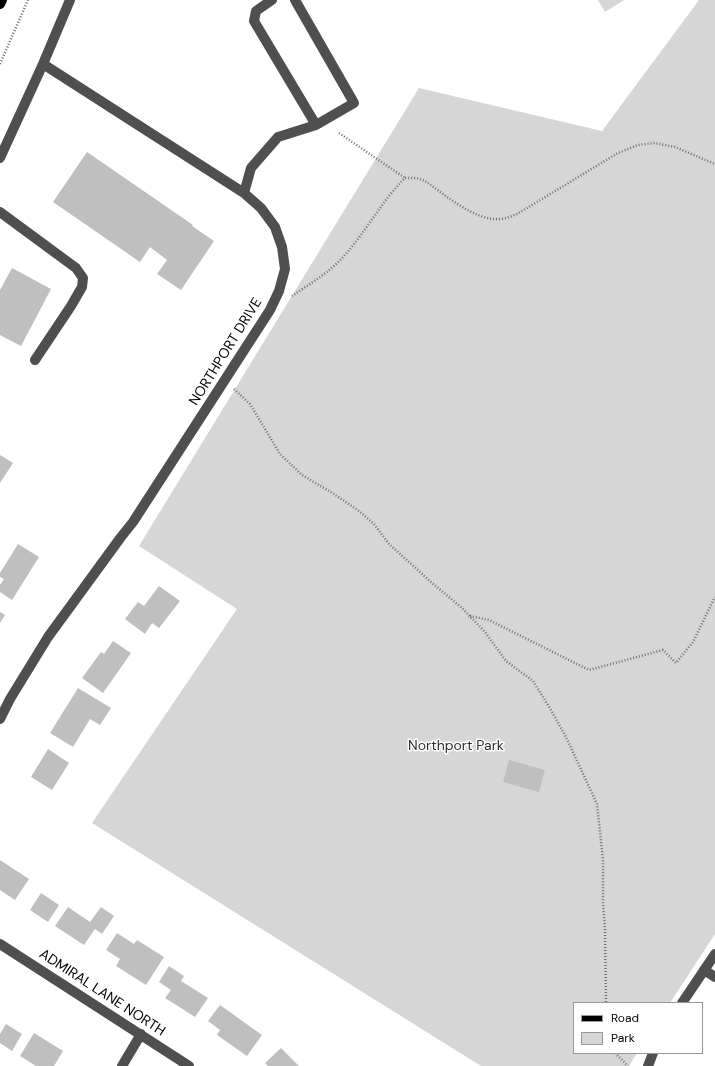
<!DOCTYPE html>
<style>
body{margin:0}
#map{position:relative;width:715px;height:1066px;overflow:hidden;background:#fff;font-family:"DM Sans",sans-serif}
canvas{display:block}
.legend{position:absolute;left:573px;top:1002px;width:130px;height:52px;box-sizing:border-box;background:#fff;border:1px solid #999;margin:0;padding:5px 7px;list-style:none;font-size:12px;color:#000}
.legend li{display:flex;align-items:center;gap:8px;height:20px}
.legend b{width:20px;border:1px solid #999}
</style>
<div id="map">
<canvas width="715" height="1066"></canvas>
<ul class="legend">
<li><b style="height:5px;background:#000"></b>Road</li>
<li><b style="height:11px;background:#d6d6d6"></b>Park</li>
</ul>
</div>
<script>
const g = document.querySelector('canvas').getContext('2d');
g.lineJoin = 'round';
function paint(path, color) {
  g.fillStyle = color;
  g.fill(path, 'evenodd');
}
function stroke(path, color, width, dash) {
  g.strokeStyle = color;
  g.lineWidth = width;
  g.lineCap = dash ? 'butt' : 'round';
  g.setLineDash(dash || []);
  g.stroke(path);
}
function label(font, color, halo, rows, align = 'center') {
  g.font = font + ' "DM Sans",sans-serif';
  g.lineWidth = 3;
  g.setLineDash([]);
  g.textBaseline = 'middle';
  g.strokeStyle = halo;
  g.fillStyle = color;
  for (const [text, x, y, turn = 0] of rows) {
    g.save();
    g.translate(x, y);
    g.rotate((+turn || 0) * Math.PI / 180);
    g.textAlign = isNaN(turn) ? turn : align;
    if (halo) g.strokeText(text, 0, 0);
    g.fillText(text, 0, 0);
    g.restore();
  }
}
const green = new Path2D(`
 M598 0H624L605 12Z
 M699 0H715V934L670 1003H574V1053H637L629 1066H481L92 823 237 609 139 546 419 88 602 131Z`);
const building = new Path2D(`
 M87 152 193 225 192 226 214 241 181 290 157 274 167 260 150 247 140 262 53 202Z
 M12 268 51 289 21 346 0 335V290Z
 M0 455 13 463 0 483Z
 M18 544 39 557 12 600 0 592V585L4 579 0 577V573Z
 M159 586 180 601 159 628 152 623 145 634 125 619 138 602 144 606Z
 M0 612 5 615 0 623Z
 M113 641 131 653 103 693 82 678 101 652 104 654Z
 M78 688 111 708 100 725 90 719 73 747 50 733Z
 M48 749 69 763 52 790 31 777Z
 M509 760 545 770 539 792 503 782Z
 M0 860 29 879 15 900 0 890Z
 M41 893 59 905 48 922 30 910Z
 M68 907 90 922 101 907 114 916 102 934 95 929 84 945 55 926Z
 M117 933 134 944 137 940 164 957 146 985 116 966 120 959 106 950Z
 M169 966 184 976 181 981 208 998 195 1017 165 998 171 990 159 982Z
 M220 1005 262 1035 247 1056 217 1035 220 1030 208 1021Z
 M6 1024 22 1034 12 1051 0 1043V1034Z
 M34 1033 63 1051 54 1066H36L20 1056Z
 M281 1048 299 1066H268L265 1063Z`);
const path = new Path2D(`
 M0 64 28 0
 M339 133 405 178
 M292 296C308 285 330 272 343 257 366 232 381 202 405 178H417L425 181C444 194 475 221 499 219 506 219 512 216 517 214L618 153 638 145 655 143 675 147 715 164
 M234 389 237 392 250 404 280 454 302 475 334 494 359 511 374 524 389 544 431 582 462 608 485 632 506 661 533 681 551 710 566 737 597 804 603 860V903L605 929 606 1003
 M470 616 489 620 589 670 663 650 676 663 693 642 715 597
 M615 1053 628 1066`);
const minor = new Path2D(`
 M272 0 256 11 254 21 316 125
 M0 158 43 64 70 0
 M244 193 251 168 278 137 316 125 354 103 295 0
 M0 212 76 268 83 278 82 287 71 306 35 360
 M0 719 10 699 48 637 121 537 133 522 270 310 279 291 285 269 282 247 275 227 261 208 244 193 43 64
 M0 944 189 1066
 M704 970 715 977
 M682 1003 715 954
 M122 1066 141 1034
 M648 1066 653 1053`);
const major = new Path2D(`
 M0 4 2 0`);
const streetNames = [
 ["NORTHPORT DRIVE",226,352,-58],
 ["ADMIRAL LANE NORTH",102,993,33]
];
const parkNames = [
 ["Northport Park",456,746]
];
paint(green, '#d6d6d6');
paint(building, '#bfbfbf');
stroke(path, '#717171', 2.5, [1, 2]);
stroke(minor, '#4f4f4f', 10);
stroke(major, '#000', 10);
label('14px', '#000', '#fff', streetNames);
label('14px', '#2d2d2d', '#fff', parkNames);
</script>
